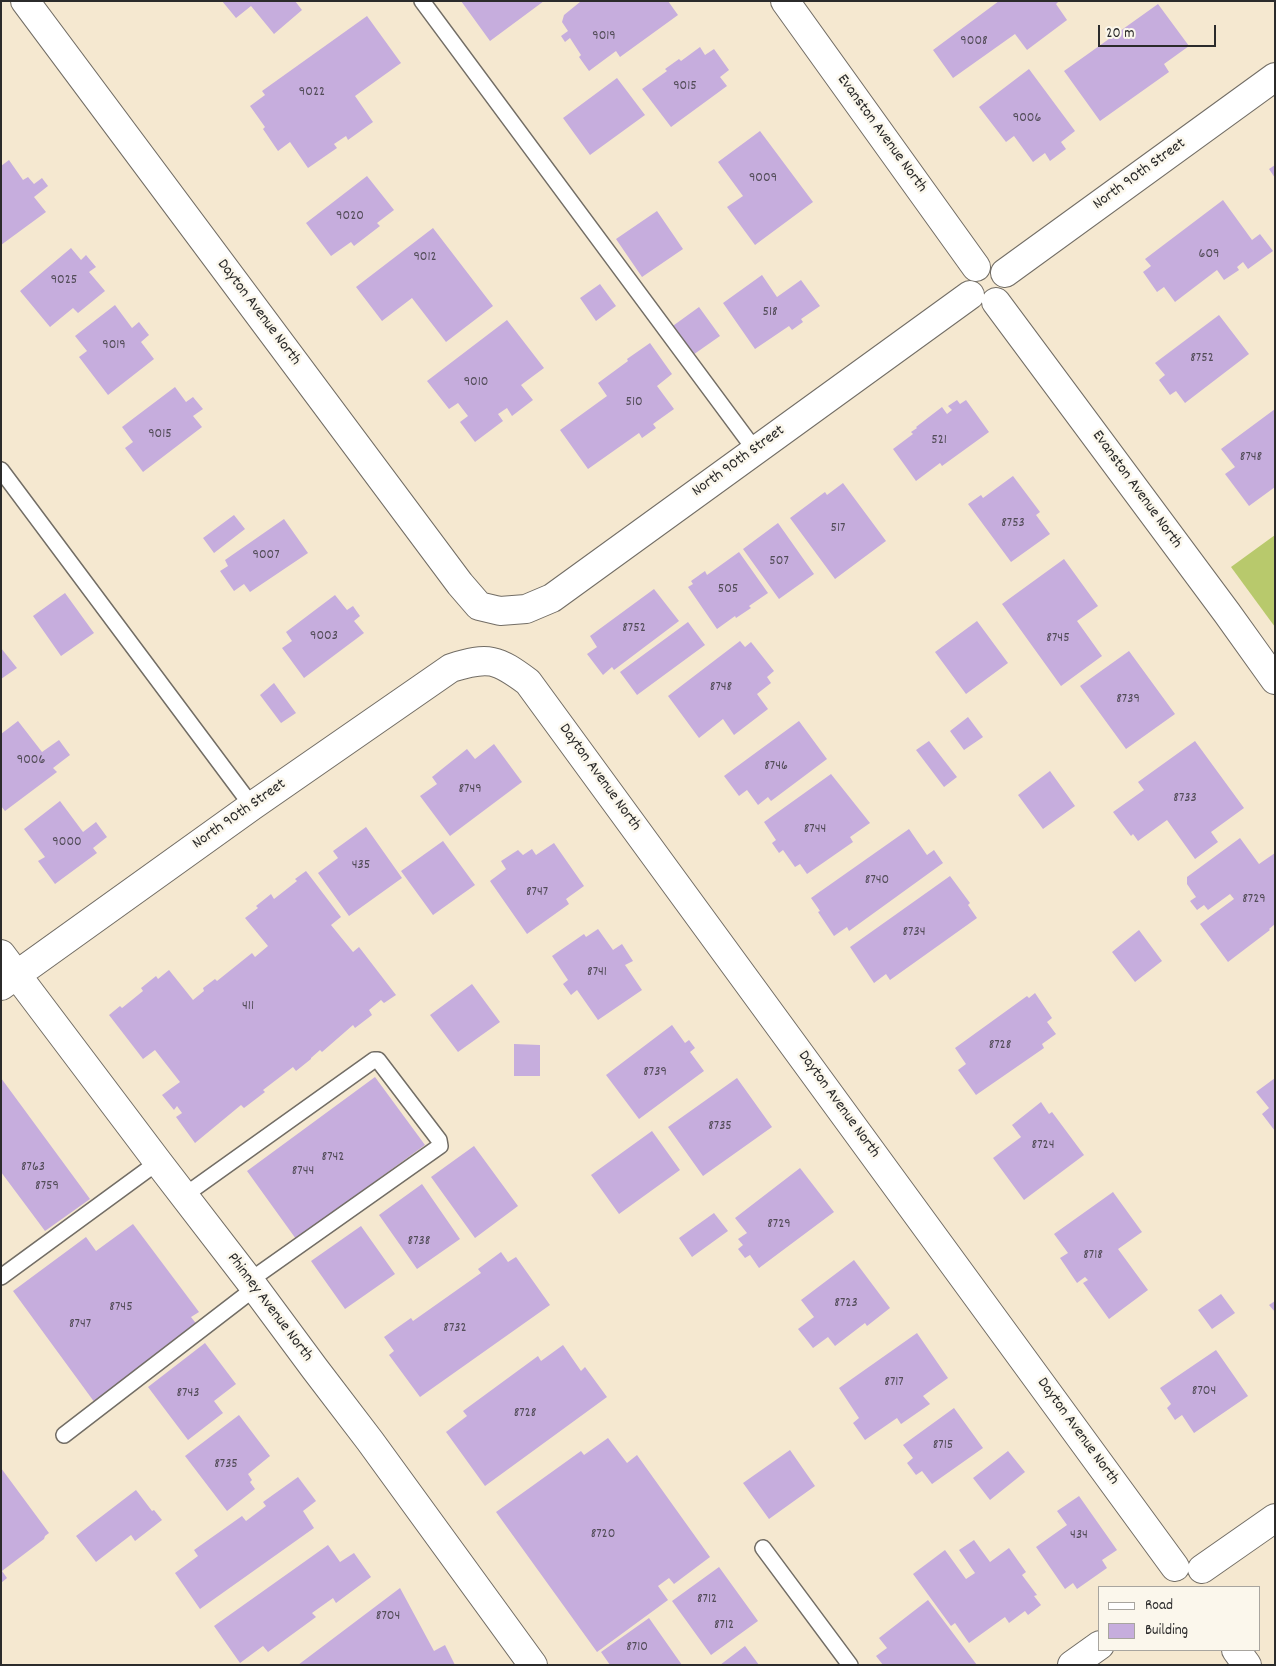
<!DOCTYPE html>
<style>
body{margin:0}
#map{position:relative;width:1276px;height:1666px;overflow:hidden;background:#f5e8d0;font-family:Dekko,sans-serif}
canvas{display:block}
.frame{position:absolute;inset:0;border:2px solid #2b2b2b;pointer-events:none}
.legend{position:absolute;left:1098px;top:1586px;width:162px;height:65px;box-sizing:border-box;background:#fbf7ec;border:1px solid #a8a59f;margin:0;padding:6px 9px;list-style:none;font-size:15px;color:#2b2b2b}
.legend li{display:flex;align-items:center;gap:10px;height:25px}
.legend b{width:25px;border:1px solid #a8a59f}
.scale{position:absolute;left:1098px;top:25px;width:118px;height:22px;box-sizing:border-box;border:2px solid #2b2b2b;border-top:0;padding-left:6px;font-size:15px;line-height:18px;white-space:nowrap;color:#2b2b2b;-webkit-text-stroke:4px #fbf7ec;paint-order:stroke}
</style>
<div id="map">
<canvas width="1276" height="1666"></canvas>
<div class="frame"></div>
<ul class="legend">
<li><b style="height:6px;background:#fff"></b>Road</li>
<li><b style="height:14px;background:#c6addd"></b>Building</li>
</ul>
<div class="scale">20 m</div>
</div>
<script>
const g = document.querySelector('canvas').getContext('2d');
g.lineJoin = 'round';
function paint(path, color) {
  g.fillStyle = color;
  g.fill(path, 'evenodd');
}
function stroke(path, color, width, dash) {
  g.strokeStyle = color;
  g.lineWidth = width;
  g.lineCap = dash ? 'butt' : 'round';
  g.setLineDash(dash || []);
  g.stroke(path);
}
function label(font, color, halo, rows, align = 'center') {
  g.font = font + ' Dekko,sans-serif';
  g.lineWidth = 5;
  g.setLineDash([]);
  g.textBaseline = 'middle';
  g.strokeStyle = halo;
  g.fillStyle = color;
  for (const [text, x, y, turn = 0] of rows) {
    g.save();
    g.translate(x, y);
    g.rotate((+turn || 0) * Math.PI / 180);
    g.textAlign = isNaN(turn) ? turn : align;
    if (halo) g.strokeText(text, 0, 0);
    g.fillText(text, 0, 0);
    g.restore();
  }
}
const green = new Path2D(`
 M1275 535V627L1231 567Z`);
const building = new Path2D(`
 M222 1H295L302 10 274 34 251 6 236 18Z
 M461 1H544L490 41Z
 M579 1H668L678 15 620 57 616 51 589 71 579 57 581 55 570 38 565 42 561 36 568 31 562 22 564 15 580 2Z
 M999 1H1059L1056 4 1067 20 1027 50 1015 34 953 78 933 50Z
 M1158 4 1189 46 1164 64 1169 72 1100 121 1064 71Z
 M367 16 401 63 355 96 373 122 348 140 346 136 334 144 337 148 308 168 290 142 278 151 263 129 265 127 250 106 265 95 262 91Z
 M700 47 705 55 714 49 729 70 720 77 727 86 671 127 642 89 667 71 665 69 679 59 681 61Z
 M1029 69 1075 131 1061 142 1066 149 1050 161 1045 153 1033 162 1014 136 1006 142 979 107Z
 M617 78 645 115 590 155 563 118Z
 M760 131 813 202 755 245 727 207 743 196 718 162Z
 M9 160 23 180 28 177 34 184 42 178 48 186 34 197 46 212 1 245V166Z
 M1275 165V178L1269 169Z
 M367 176 394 210 377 223 380 226 354 246 351 242 331 256 306 223Z
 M1223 200 1252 240 1260 234 1273 251 1248 269 1243 262 1237 267 1239 270 1224 280 1217 270 1175 302 1164 287 1157 292 1143 272 1151 266 1145 259Z
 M657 211 683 249 642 277 616 239Z
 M433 228 493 306 446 342 412 298 382 321 356 287Z
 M71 248 81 260 86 255 96 267 89 272 105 291 78 313 73 308 50 327 20 291Z
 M762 275 777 297 801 280 820 306 801 319 803 322 792 330 789 326 755 349 723 303Z
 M600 284 616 306 596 321 580 298Z
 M115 305 132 328 139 322 149 335 141 342 154 359 108 395 79 357 87 351 75 336Z
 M699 307 720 336 690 357 670 328Z
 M1219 315 1249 354 1185 403 1176 391 1170 395 1159 380 1165 375 1155 363Z
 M507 320 544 368 521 385 533 400 512 416 507 408 498 414 503 421 475 442 460 422 468 416 458 403 449 409 427 381Z
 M650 343 672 374 657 386 674 409 653 424 656 428 642 438 639 433 588 469 560 430 607 396 598 383 628 361 627 359Z
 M175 387 186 402 193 397 203 409 193 416 202 427 143 472 125 448 133 442 122 427Z
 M957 400 960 404 966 400 989 432 942 466 940 463 916 481 893 449 913 434 911 432 917 428 916 427 942 407 947 414 952 410 948 406Z
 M1275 409V487L1249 506 1225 474 1235 467 1221 449Z
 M1013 476 1040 512 1036 515 1050 534 1011 562 968 504 981 495 983 498Z
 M843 483 886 541 835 579 790 518 825 492 827 495Z
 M234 515 245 529 214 553 203 538Z
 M284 519 308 553 250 592 244 584 234 591 220 571 228 566 225 560Z
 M778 523 814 574 779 599 743 549Z
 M739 552 768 593 749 606 751 608 736 618 735 616 717 629 688 587 693 584 691 581 705 571 707 575Z
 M1064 559 1098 606 1077 621 1102 656 1061 686 1002 604Z
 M654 589 679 621 614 670 612 667 603 675 587 654 597 647 590 636Z
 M65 593 94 633 61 656 33 616Z
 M335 595 347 610 353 606 360 616 354 621 364 633 304 678 282 648 292 641 286 632Z
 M977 621 1008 663 966 694 935 652Z
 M688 622 705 645 637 695 620 672Z
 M740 641 745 647 751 642 774 671 767 677 771 683 757 694 768 709 734 735 723 719 699 738 668 696Z
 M1 648 17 668 1 679Z
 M1129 651 1175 714 1126 749 1080 686Z
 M274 683 296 713 281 723 260 695Z
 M968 717 983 737 964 750 950 731Z
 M18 721 42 752 59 740 70 755 53 768 57 772 5 811 1 806V734Z
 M799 721 827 759 771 801 768 797 758 805 747 790 739 796 724 776Z
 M929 741 957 777 944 787 916 750Z
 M1195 741 1244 808 1211 832 1218 842 1195 859 1167 820 1138 841 1133 834 1131 836 1113 812 1144 790 1138 782Z
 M494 744 522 782 450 836 420 796 437 784 432 777 467 749 475 759Z
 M1050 771 1075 806 1043 829 1018 795Z
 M831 774 870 823 850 837 853 842 807 874 800 864 795 867 783 850 779 853 772 843 776 840 764 822Z
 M60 801 83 832 96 822 107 837 93 848 97 853 55 884 38 861 45 857 24 829Z
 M366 827 402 878 349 916 318 873 338 858 333 851Z
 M909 829 927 855 934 850 943 863 849 931 847 927 834 936 818 912 820 911 811 898Z
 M1240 838 1259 864 1275 853V924L1269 929 1270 930 1228 962 1200 924 1234 899 1230 894 1208 910 1204 905 1197 910 1190 901 1196 897 1187 884V877Z
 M443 841 475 885 433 915 401 871Z
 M554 843 584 886 566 899 569 904 527 934 490 881 506 869 501 861 518 850 523 855 532 849 536 855Z
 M306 871 341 917 331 925 353 952 359 947 396 995 384 1003 381 1000 369 1010 372 1015 355 1028 353 1025 322 1052 320 1050 311 1058V1059L296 1071 293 1067 263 1090 265 1092 244 1108 241 1105 195 1143 176 1117 182 1113 177 1106 174 1110 162 1095 180 1082 155 1050 143 1059 109 1015 120 1006 122 1008 143 991 141 988 156 976 158 979 169 970 193 1000 204 991 203 988 215 979 217 981 252 953 255 957 268 946 245 918 258 908 256 906 271 894 274 899 297 881 295 879Z
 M950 876 970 903 968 905 977 918 890 980 886 974 874 983 850 947Z
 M598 929 613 950 622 944 633 961 625 965 642 990 598 1020 577 990 571 995 563 984 568 980 552 956 584 934 586 937Z
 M1139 930 1162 961 1135 982 1112 952Z
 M472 984 500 1022 458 1052 430 1015Z
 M1035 993 1052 1018 1047 1022 1056 1034 1042 1044 1044 1048 976 1095 958 1070 966 1064 955 1048 1027 996 1029 998Z
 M672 1025 685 1043 689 1040 695 1048 690 1052 704 1071 639 1119 606 1075Z
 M514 1044 540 1045V1076H514Z
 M375 1077 425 1145 296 1239 247 1171Z
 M1 1078 90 1199 45 1231 1 1172Z
 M737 1078 772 1127 703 1176 668 1127Z
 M1275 1078V1131L1262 1114 1269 1108 1256 1092Z
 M1041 1102 1049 1114 1052 1112 1084 1155 1024 1200 993 1158 1021 1137 1012 1125Z
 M652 1131 680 1170 619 1214 591 1175Z
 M474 1146 518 1206 475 1238 431 1177Z
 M800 1168 834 1212 759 1268 750 1255 745 1258 738 1249 743 1245 738 1239 747 1233 735 1218Z
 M422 1184 460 1239 417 1269 379 1215Z
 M1113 1192 1142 1232 1118 1249 1148 1290 1109 1319 1083 1283 1088 1280 1085 1277 1077 1283 1060 1258 1068 1253 1054 1234Z
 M714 1213 728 1231 692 1257 679 1238Z
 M133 1224 199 1312 191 1317 198 1326 95 1403 13 1291 86 1237 96 1251Z
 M361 1226 395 1274 345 1309 311 1261Z
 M501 1252 508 1262 516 1257 550 1305 420 1397 389 1355 394 1351 384 1337 411 1318 413 1321 481 1273 478 1269Z
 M854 1260 890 1308 867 1326 865 1323 835 1346 828 1337 813 1348 798 1329 814 1317 801 1300Z
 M1221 1294 1235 1313 1212 1329 1198 1310Z
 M1275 1301V1312L1269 1305Z
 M917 1333 948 1378 923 1396 930 1404 901 1424 897 1418 865 1440 853 1423 859 1418 839 1388Z
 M205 1343 236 1384 214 1401 223 1413 188 1440 148 1387Z
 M563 1345 581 1371 585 1367 607 1397 485 1486 446 1432 467 1416 463 1411 538 1356 541 1361Z
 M1216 1350 1248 1396 1194 1433 1182 1415 1175 1420 1167 1408 1171 1404 1160 1388Z
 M954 1408 983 1448 932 1484 922 1471 916 1475 907 1463 913 1458 903 1445Z
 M239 1415 270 1456 248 1474 252 1480 250 1482 255 1489 227 1511 185 1456Z
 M608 1438 627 1463 637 1455 710 1557 674 1584 669 1578 658 1586 668 1600 597 1652 496 1512 581 1451 584 1455Z
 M790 1450 815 1486 769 1519 743 1483Z
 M1008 1451 1025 1472 990 1500 973 1478Z
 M1 1468 49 1533 45 1536 44 1539 2 1571 7 1578 1 1583Z
 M298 1477 316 1501 303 1511 314 1528 200 1609 175 1573 198 1556 194 1550 242 1516 246 1521 266 1506 263 1502Z
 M136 1490 152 1511 154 1510 162 1520 135 1541 131 1535 96 1562 76 1536Z
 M1079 1496 1117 1550 1102 1560 1107 1568 1077 1589 1073 1583 1065 1589 1036 1547 1067 1525 1057 1511Z
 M974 1540 990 1562 1009 1548 1026 1572 1022 1575 1037 1595 1034 1596 1041 1605 1028 1615 1025 1611 1009 1623 1005 1617 969 1643 955 1623 951 1626 913 1574 945 1550 966 1579 975 1573 959 1550Z
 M328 1545 340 1562 354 1553 371 1577 336 1603 333 1598 312 1613 316 1617 268 1652 263 1646 240 1663 214 1626Z
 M719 1567 758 1621 711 1655 672 1601Z
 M400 1588 434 1651 445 1645 455 1665H298Z
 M928 1600 977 1665H883L876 1656 887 1648 879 1638Z
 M649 1618 682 1665H610L601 1652Z
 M745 1646 759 1665H720Z`);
const lane = new Path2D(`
 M422 1 755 450
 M1 470 252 806
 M185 1195 374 1060H378L439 1140 440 1146 249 1281
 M1 1277 158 1162
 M64 1435 255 1288
 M763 1548 850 1665`);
const street = new Path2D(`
 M25 1 460 584 479 606 500 611 526 609 552 598 970 295
 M785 1 976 267
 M1005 273 1275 77
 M996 302 1227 613 1275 680
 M1 954 158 1162 255 1288 315 1369 370 1441 533 1665
 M1 986 252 806 451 668C489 656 497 659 528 682L1175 1567
 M1202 1569 1275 1518
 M1236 1650 1247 1665
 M1072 1665 1100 1645`);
const numberNames = [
 ["9019",604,37],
 ["9008",974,42],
 ["9015",685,87],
 ["9022",312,93],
 ["9006",1027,119],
 ["9009",763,179],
 ["9020",350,217],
 ["609",1209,255],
 ["9012",425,258],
 ["9025",64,281],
 ["518",770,313],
 ["9019",114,346],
 ["8752",1202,359],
 ["9010",476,383],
 ["510",634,403],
 ["9015",160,435],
 ["521",939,441],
 ["8748",1251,458],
 ["8753",1013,524],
 ["517",838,529],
 ["9007",266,556],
 ["507",779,562],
 ["505",728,590],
 ["8752",634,629],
 ["9003",324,637],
 ["8745",1058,639],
 ["8748",721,688],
 ["8739",1128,700],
 ["9006",31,761],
 ["8746",776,767],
 ["8749",470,790],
 ["8733",1185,799],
 ["8744",815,830],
 ["9000",67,843],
 ["435",361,866],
 ["8740",877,881],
 ["8747",537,893],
 ["8729",1254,900],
 ["8734",914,933],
 ["8741",597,973],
 ["411",248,1007],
 ["8728",1000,1046],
 ["8739",655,1073],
 ["8735",720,1127],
 ["8724",1043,1146],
 ["8742",333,1158],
 ["8763",33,1168],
 ["8744",303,1172],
 ["8759",47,1187],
 ["8729",779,1225],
 ["8738",419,1242],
 ["8718",1093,1256],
 ["8723",846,1304],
 ["8745",121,1308],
 ["8747",80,1325],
 ["8732",455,1329],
 ["8717",894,1383],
 ["8704",1204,1392],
 ["8743",188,1394],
 ["8728",525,1414],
 ["8715",943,1446],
 ["8735",226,1465],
 ["8720",603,1535],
 ["434",1079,1536],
 ["8712",707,1600],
 ["8704",388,1617],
 ["8712",724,1626],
 ["8710",637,1648]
];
const streetNames = [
 ["Evanston Avenue North",881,134,54],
 ["North 90th Street",1140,175,-36],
 ["Dayton Avenue North",258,313,53],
 ["North 90th Street",739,462,-36],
 ["Evanston Avenue North",1136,490,54],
 ["Dayton Avenue North",599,778,54],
 ["North 90th Street",240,815,-35],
 ["Dayton Avenue North",838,1105,54],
 ["Phinney Avenue North",269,1308,53],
 ["Dayton Avenue North",1077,1432,54]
];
paint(green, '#b8c96c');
paint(building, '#c6addd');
stroke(lane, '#726d65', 18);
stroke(street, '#726d65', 30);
stroke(lane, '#fff', 15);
stroke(street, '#fff', 28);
label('14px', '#524c58', null, numberNames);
label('16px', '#2b2b2b', '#fbf7ec', streetNames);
</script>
